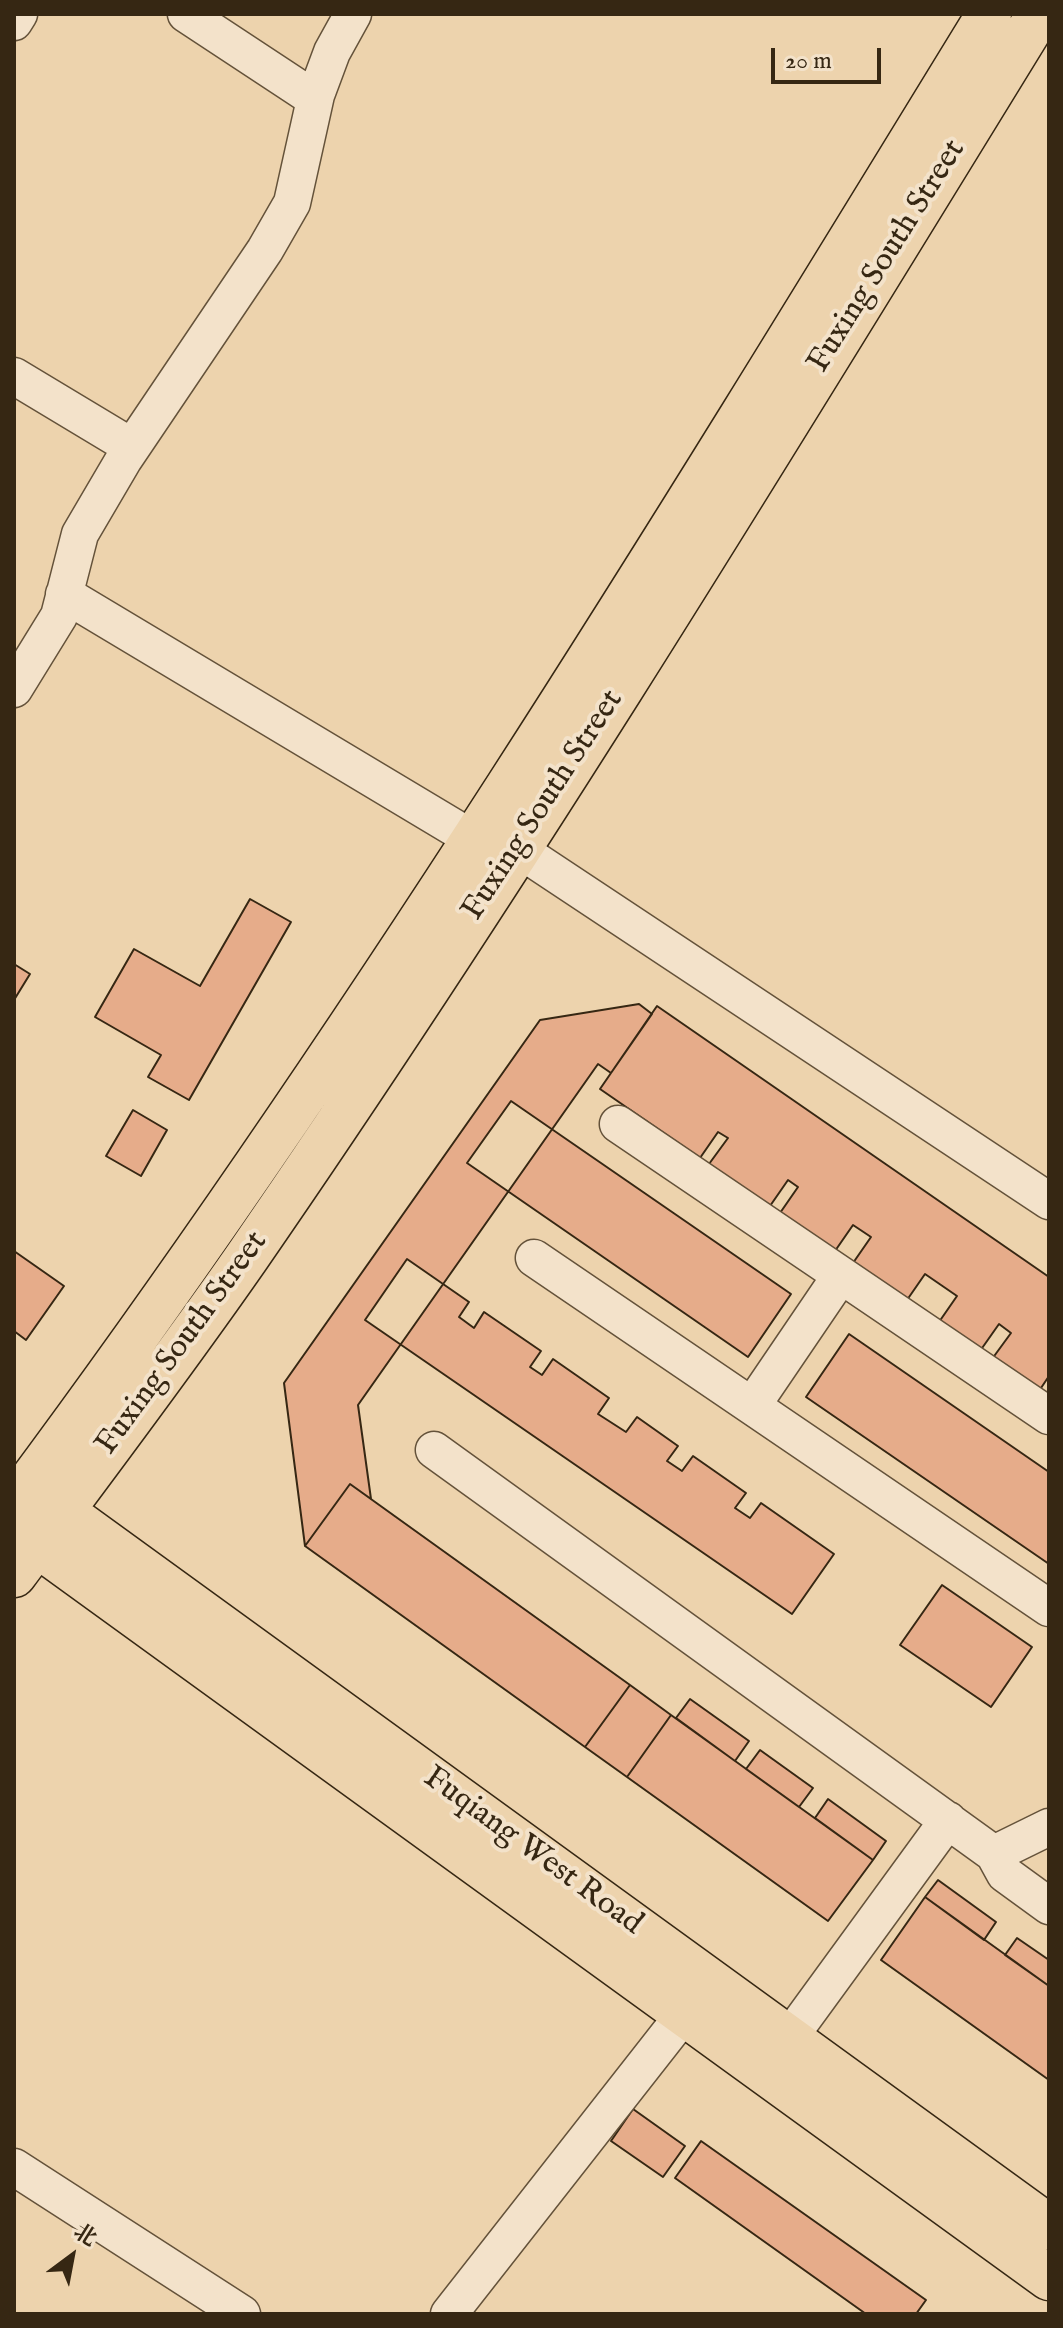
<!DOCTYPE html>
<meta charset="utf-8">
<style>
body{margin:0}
#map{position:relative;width:1063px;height:2328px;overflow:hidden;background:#edd3ad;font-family:"IM FELL English","Noto Serif SC",serif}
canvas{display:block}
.frame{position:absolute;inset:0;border:16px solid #362713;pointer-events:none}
.north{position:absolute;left:32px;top:2216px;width:80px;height:80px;-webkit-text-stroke:6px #f3e2ca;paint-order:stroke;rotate:32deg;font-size:22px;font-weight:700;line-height:32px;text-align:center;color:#362713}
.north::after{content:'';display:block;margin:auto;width:28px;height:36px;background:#362713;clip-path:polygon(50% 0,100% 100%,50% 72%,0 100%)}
.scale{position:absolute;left:771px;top:48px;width:110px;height:36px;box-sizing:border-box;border:4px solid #362713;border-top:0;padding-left:10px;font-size:24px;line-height:28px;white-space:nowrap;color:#362713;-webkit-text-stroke:6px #f3e2ca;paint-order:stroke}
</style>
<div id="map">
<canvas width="1063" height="2328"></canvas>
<div class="frame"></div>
<div class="north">北</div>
<div class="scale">20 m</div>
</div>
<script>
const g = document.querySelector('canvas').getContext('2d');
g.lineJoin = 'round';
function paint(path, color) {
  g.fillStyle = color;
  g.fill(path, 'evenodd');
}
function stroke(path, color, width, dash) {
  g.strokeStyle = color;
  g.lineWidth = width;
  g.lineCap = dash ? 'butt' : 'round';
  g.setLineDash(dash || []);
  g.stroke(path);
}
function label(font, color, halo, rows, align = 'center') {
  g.font = font + ' "IM FELL English",serif';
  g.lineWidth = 8;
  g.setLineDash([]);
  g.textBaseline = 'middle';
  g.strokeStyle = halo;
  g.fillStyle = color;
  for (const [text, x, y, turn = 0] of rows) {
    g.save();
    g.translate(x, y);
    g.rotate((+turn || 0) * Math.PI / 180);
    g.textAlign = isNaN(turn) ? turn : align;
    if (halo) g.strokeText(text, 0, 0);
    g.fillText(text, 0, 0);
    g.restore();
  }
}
const building = new Path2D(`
 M250 899 291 922 189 1100 148 1077 161 1055 95 1017 134 949 200 986Z
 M14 964 30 974 14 1000Z
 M639 1004 652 1014 611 1073 598 1064 358 1405 371 1499 350 1484 305 1546 284 1383 540 1020Z
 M657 1006 1049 1277V1376L1039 1391 992 1359 1011 1333 999 1324 980 1351 939 1322 957 1296 925 1274 907 1300 853 1263 871 1237 853 1225 835 1251 780 1213 798 1187 788 1180 770 1206 709 1164 728 1138 718 1132 700 1158 600 1089Z
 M511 1101 791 1294 748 1357 467 1163Z
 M133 1110 167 1130 141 1176 106 1156Z
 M14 1251 64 1286 26 1340 14 1331Z
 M407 1259 469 1302 459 1317 474 1328 484 1312 541 1351 530 1367 542 1375 553 1359 609 1398 598 1414 626 1432 637 1417 678 1446 667 1461 682 1471 693 1456 746 1493 735 1508 750 1518 761 1503 834 1554 792 1614 365 1320Z
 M849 1334 1049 1472V1564L806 1397Z
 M350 1484 630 1685 585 1747 305 1546Z
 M942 1585 1032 1647 991 1707 900 1645Z
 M630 1685 671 1715 627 1777 585 1747Z
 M690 1699 749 1741 735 1761 676 1718Z
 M671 1715 873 1860 828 1921 627 1777Z
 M760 1750 813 1788 799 1807 746 1769Z
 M828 1799 886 1841 873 1860 815 1818Z
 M938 1880 996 1922 984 1940 925 1897Z
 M925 1897 1049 1986V2080L881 1960Z
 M1017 1938 1049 1960V1986L1005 1955Z
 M633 2109 685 2146 663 2177 611 2141Z
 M701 2141 926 2300 916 2314H866L675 2178Z`);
const minor = new Path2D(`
 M186 14 315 99
 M14 22 19 14
 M14 376 132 447
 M64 594 473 839
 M14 689 59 616 80 534 124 459 265 250 292 203 316 95 332 52 353 14
 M518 849 1049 1201
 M618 1124 1049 1416
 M534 1258 1049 1608
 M752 1406 841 1275
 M434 1450 994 1854 1005 1874 1049 1906
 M994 1854 1049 1827
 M789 2038 948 1820
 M14 2167 242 2314
 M449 2314 685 2013`);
const major = new Path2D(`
 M37 1493 1049 2227
 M14 1504C369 1028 679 520 989 14
 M14 1528 1049 2278
 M14 1575C92 1470 172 1365 247 1257 526 853 782 432 1039 14`);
const streetNames = [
 ["Fuxing South Street",888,257,-58],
 ["Fuxing South Street",544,806,-57],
 ["Fuxing South Street",183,1344,-54],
 ["Fuqiang West Road",532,1852,36]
];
paint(building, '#e6ac8a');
stroke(building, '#362713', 2);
stroke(minor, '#64523a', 39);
stroke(major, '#362713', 47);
stroke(minor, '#f3e2ca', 36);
stroke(major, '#edd3ad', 44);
label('32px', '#362713', '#f3e2ca', streetNames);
</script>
